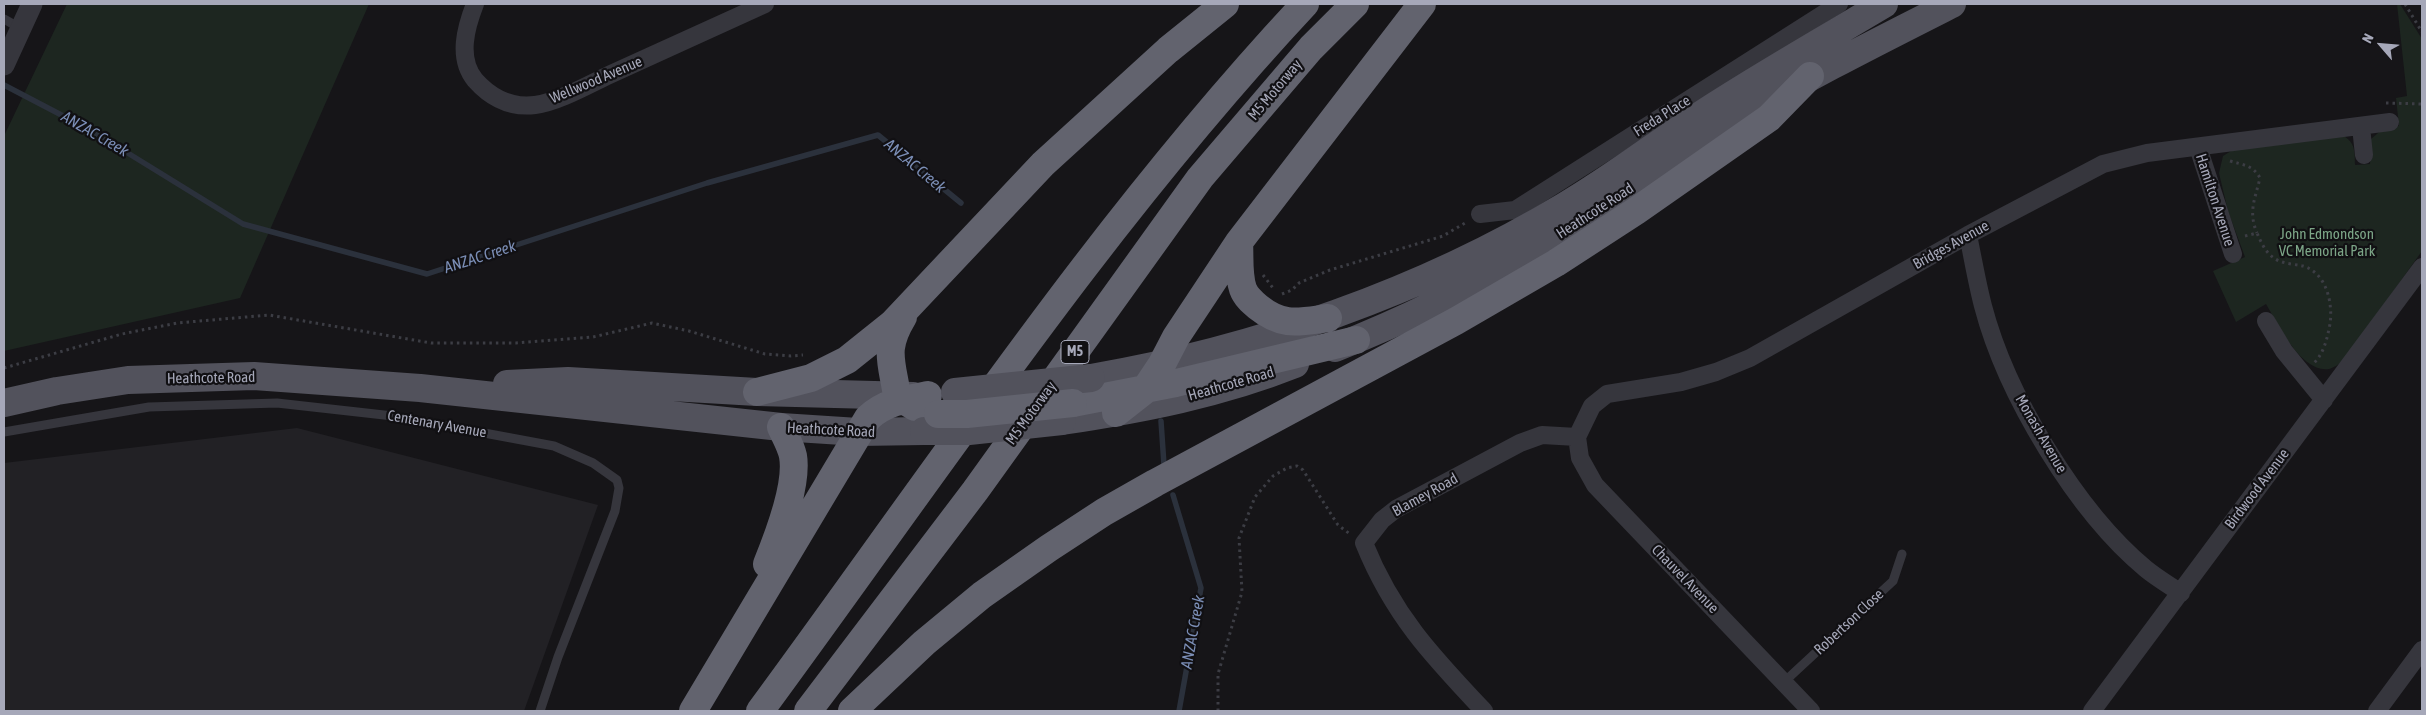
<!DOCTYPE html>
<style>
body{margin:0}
#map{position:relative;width:2426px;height:715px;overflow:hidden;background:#161518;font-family:"Asap Condensed",sans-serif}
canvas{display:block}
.frame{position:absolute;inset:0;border:5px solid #a6a8b9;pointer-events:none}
.north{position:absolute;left:2356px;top:20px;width:50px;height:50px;-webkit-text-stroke:4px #111013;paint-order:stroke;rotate:297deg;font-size:14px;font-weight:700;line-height:20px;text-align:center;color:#a6a8b9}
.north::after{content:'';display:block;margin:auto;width:18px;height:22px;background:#a6a8b9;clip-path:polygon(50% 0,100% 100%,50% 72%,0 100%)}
</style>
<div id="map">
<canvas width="2426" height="715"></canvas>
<div class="frame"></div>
<div class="north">N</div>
</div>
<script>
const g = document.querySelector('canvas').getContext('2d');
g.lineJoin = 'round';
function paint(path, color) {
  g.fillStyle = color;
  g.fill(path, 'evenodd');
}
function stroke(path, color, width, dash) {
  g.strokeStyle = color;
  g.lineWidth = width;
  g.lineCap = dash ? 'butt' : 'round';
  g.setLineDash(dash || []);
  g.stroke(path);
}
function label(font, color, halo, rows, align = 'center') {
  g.font = font + ' "Asap Condensed",sans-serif';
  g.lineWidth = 4.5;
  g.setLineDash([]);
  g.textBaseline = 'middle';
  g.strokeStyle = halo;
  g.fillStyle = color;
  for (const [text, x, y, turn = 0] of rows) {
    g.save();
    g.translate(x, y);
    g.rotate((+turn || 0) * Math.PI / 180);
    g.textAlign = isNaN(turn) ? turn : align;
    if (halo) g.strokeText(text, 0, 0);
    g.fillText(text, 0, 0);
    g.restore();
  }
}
const built = new Path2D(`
 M297 428 598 505 524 711H4V463Z`);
const green = new Path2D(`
 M67 4H369L240 298 4 351V136Z
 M2397 4H2400L2422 39V251L2343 362C2339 364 2333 368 2329 369 2301 373 2278 324 2266 304L2236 322 2213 271 2245 257 2228 211 2219 173 2223 156 2236 148 2340 134C2355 141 2355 150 2355 165L2370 164 2371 139 2384 128 2399 126 2396 98 2407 96Z`);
const stream = new Path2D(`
 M4 85 92 131 243 224 427 274 707 183 878 135 961 203
 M1161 421 1164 465
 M1173 495 1201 588 1179 711`);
const path = new Path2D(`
 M2405 4 2422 32
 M2386 103 2422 104
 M2230 161C2243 165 2253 165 2260 178 2255 199 2248 212 2257 233
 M2245 236 2257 233C2261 242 2265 252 2274 258 2282 264 2294 264 2303 266 2327 273 2333 304 2330 324 2327 339 2324 353 2314 363
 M1263 275 1273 288
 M1282 294 1292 290 1299 283 1330 270 1443 236 1465 223
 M4 368 122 334 177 323 269 315 431 343H516L593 337 652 323 689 331 765 354 791 356 803 355
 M1218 711V674L1242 592 1239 538 1255 497 1273 476 1287 468 1297 466 1303 470 1338 525 1350 534`);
const service = new Path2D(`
 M4 19 20 28
 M4 432 149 407 277 403 393 416 554 446 593 463 617 480 619 488 615 511 558 657 540 711
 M1784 682 1893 581 1902 554`);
const minor = new Path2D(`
 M475 4C466 27 457 58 475 80 491 98 511 108 535 105 558 102 588 85 609 75 661 51 713 28 765 4
 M2361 127 2364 155
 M2198 147 2233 254
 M1480 214 1515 210 1839 4
 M1968 235C1973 259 1977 283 1983 306 2006 394 2076 511 2146 569 2157 578 2169 585 2181 593
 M2266 321 2284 351 2324 400
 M1577 437 1592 406 1607 394 1681 382 1716 372 1750 358 1968 235 2103 164 2147 153 2390 122
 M1577 437 1580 458 1595 485 1811 711
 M1484 711C1432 656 1393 615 1364 543L1382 520 1396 509 1520 443 1542 435 1577 437
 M2092 711 2422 267
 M2377 711 2422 650`);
const tertiary = new Path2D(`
 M4 65 32 4`);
const primary = new Path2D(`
 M1335 348C1403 321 1469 289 1532 252 1599 212 1661 164 1728 124 1801 80 1877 42 1952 4
 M1091 378C1255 350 1422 292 1565 206 1616 176 1663 139 1713 107 1769 71 1827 38 1884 4
 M507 384 568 381 757 392 913 396
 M4 403 57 391 128 380 254 376 420 388 781 427 858 432 924 431
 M1062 421C1141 409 1220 394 1295 364`);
const motorway = new Path2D(`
 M1239 242C1240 257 1238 275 1243 289 1246 297 1252 302 1258 307 1283 327 1298 322 1328 318
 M903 317C883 350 892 361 897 396L915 407
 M757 392 811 378 847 360 892 324 1043 164 1168 50 1225 4
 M1073 403 1176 383 1356 340
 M1116 413 1144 391 1162 364 1176 337 1239 242 1422 4
 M767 564C778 537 798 485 793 456 791 446 785 436 781 427
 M693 711 868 418C885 402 906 399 928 395
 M760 711C936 472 1102 221 1305 4
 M808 711 975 491 1200 178 1311 48 1355 4
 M852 711 924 643 982 595 1049 548 1104 512 1155 483 1456 321 1556 263 1636 211 1769 118 1810 76`);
const primaryBridge = new Path2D(`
 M955 392 1091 378
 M924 431H969L1062 421`);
const motorwayBridge = new Path2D(`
 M938 414H967L1073 403`);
const shields = [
 [1075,352,28]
];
const shieldNames = [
 ["M5",1075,352]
];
const streetNames = [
 ["Wellwood Avenue",596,80,-23],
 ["M5 Motorway",1275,90,-50],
 ["Freda Place",1662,116,-32],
 ["Hamilton Avenue",2215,200,72],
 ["Heathcote Road",1595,211,-33],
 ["Bridges Avenue",1951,245,-29],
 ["Heathcote Road",211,378,-1],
 ["Heathcote Road",1231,384,-16],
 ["M5 Motorway",1031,413,-54],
 ["Centenary Avenue",437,424,10],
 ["Heathcote Road",831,430,3],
 ["Monash Avenue",2041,434,60],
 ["Birdwood Avenue",2257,489,-53],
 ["Blamey Road",1425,495,-29],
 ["Chauvel Avenue",1685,579,46],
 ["Robertson Close",1849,622,-43]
];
const parkNames = [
 ["John Edmondson",2327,234],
 ["VC Memorial Park",2327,251]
];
const waterNames = [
 ["ANZAC Creek",95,134,30],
 ["ANZAC Creek",915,166,40],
 ["ANZAC Creek",480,257,-18],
 ["ANZAC Creek",1193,632,-80]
];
paint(built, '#222125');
paint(green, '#1d2620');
stroke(stream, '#2b313c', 5.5);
stroke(path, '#3c3d44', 3, [2.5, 4]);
stroke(service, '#36363d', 9);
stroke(minor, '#36363d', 18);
stroke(tertiary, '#36363d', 21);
stroke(primary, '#52525c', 28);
stroke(motorway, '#62636e', 28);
stroke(primaryBridge, '#52525c', 28);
stroke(motorwayBridge, '#62636e', 28);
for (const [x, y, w] of shields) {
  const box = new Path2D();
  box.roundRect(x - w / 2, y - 11.5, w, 23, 4);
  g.fillStyle = '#111013';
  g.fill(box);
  stroke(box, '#a6a8b9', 1);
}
label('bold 14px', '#a6a8b9', null, shieldNames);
label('15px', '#a6a8b9', '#111013', streetNames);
label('15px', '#7ca587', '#111013', parkNames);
label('italic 16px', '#7b8eb6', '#111013', waterNames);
</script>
